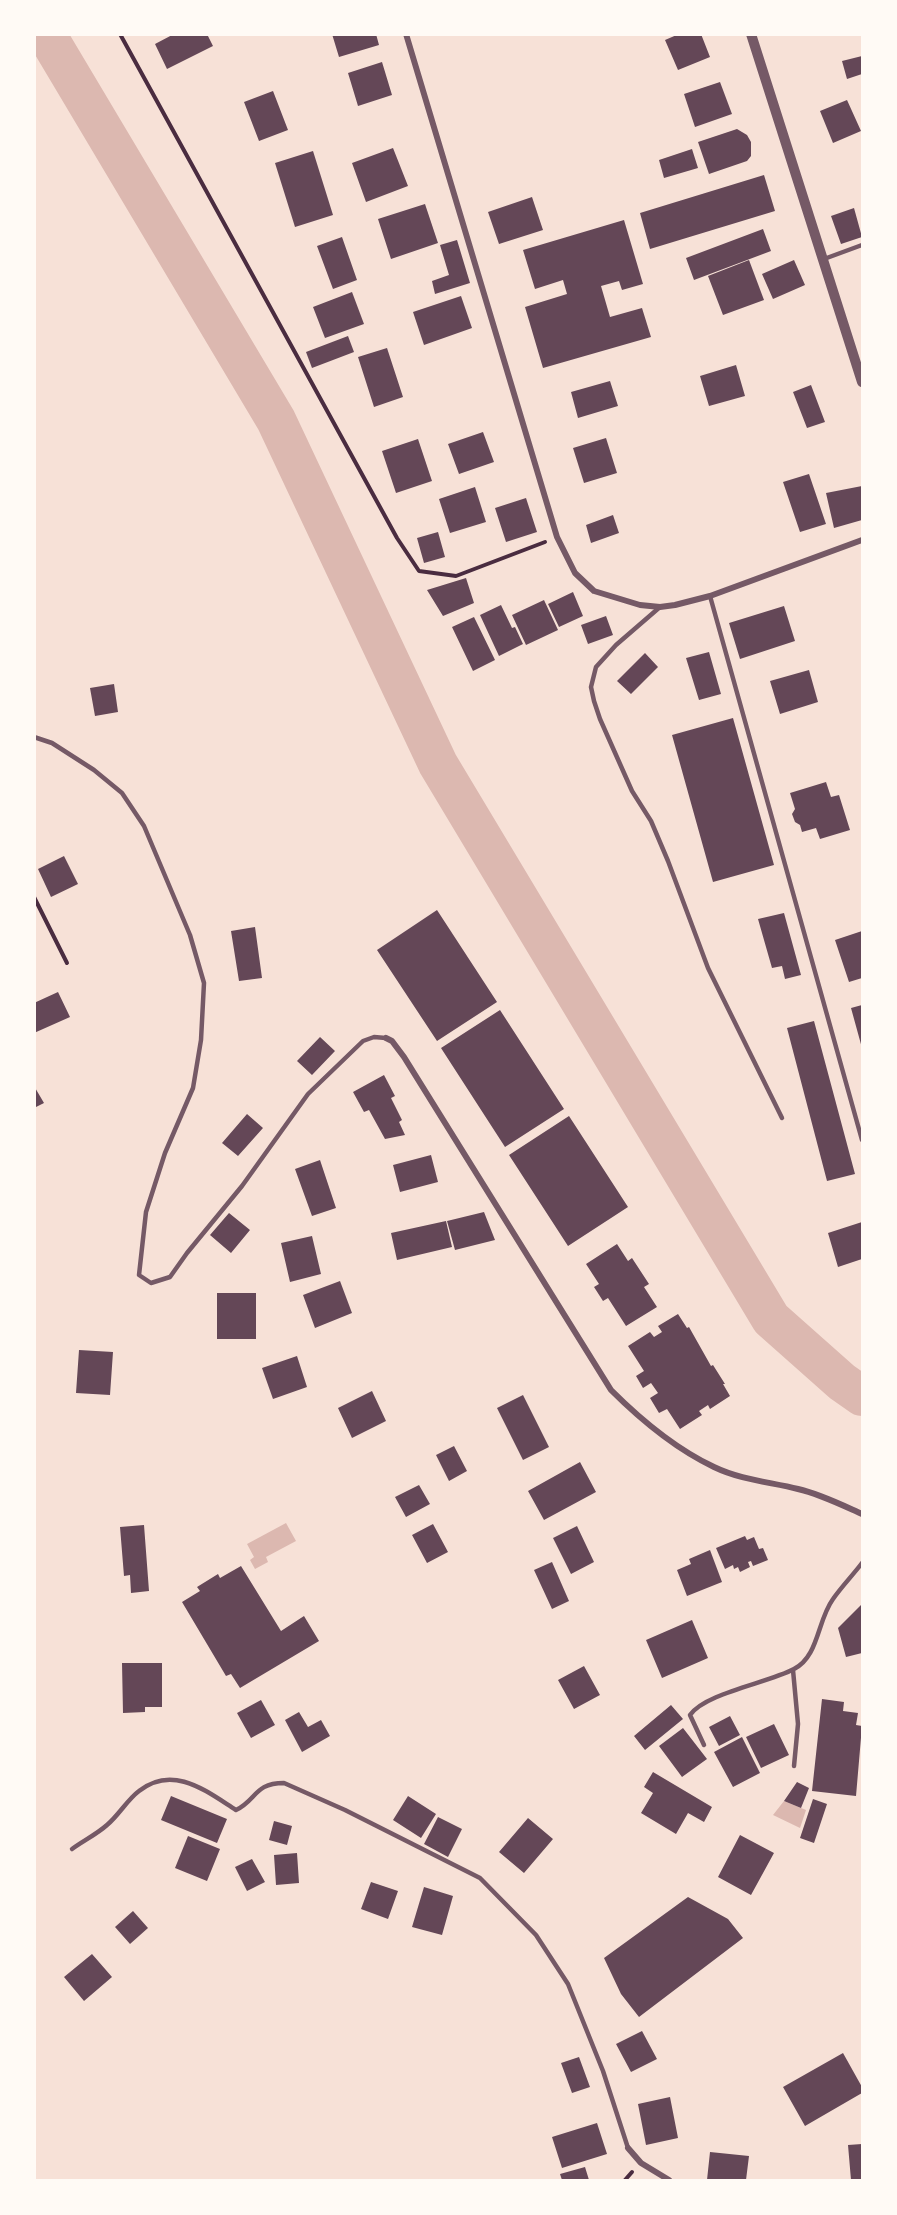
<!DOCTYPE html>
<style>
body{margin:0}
#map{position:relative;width:897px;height:2215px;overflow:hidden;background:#f7e1d7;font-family:Lato,sans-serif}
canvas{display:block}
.frame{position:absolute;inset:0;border:36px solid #fffaf5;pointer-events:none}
</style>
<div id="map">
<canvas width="897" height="2215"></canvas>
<div class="frame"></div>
</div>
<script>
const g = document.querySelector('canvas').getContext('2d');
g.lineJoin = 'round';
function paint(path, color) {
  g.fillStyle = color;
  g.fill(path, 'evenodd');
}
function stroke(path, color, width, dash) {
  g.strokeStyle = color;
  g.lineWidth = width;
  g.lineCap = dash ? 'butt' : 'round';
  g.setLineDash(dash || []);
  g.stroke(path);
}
const water = new Path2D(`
 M286 1523 296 1541 266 1557 268 1562 255 1569 250 1560 254 1557 247 1544Z
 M784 1801 806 1810 800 1828 773 1815Z`);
const river = new Path2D(`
 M46 34 276 420 438 764 771 1319 842 1382 862 1396`);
const building = new Path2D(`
 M174 34H207L213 46 167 69 155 44Z
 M332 34H376L379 45 339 57Z
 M679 34H701L710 57 678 70 665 40Z
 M862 56V74L847 79 842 61Z
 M382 62 392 95 358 106 348 73Z
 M720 82 732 114 695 127 684 94Z
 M273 91 288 130 259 141 244 102Z
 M847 100 861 131 833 143 820 111Z
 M737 129 747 135 751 142V156L747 161 709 174 698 142Z
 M393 148 408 186 366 202 352 163Z
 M692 149 698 168 664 178 659 160Z
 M313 151 333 215 295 227 275 163Z
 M764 175 775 211 650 249 640 213Z
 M532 197 543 230 499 244 488 212Z
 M425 204 438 243 391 259 378 219Z
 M854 208 862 237 841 244 831 216Z
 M624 220 643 284 622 290 619 281 601 286 610 317 642 308 651 337 543 368 525 307 567 294 563 280 535 289 523 250Z
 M763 229 771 251 694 280 686 258Z
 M342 237 357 280 333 289 317 246Z
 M457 240 470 283 435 294 432 281 449 275 440 245Z
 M749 260 764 300 723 315 708 276Z
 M794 260 805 285 773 299 762 274Z
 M352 292 364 324 325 338 313 307Z
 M461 296 472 328 424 345 413 312Z
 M348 336 354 352 312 368 306 352Z
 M387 348 403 397 374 407 358 357Z
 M736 365 745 396 709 406 700 376Z
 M610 381 618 406 578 418 571 392Z
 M811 385 825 422 807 428 793 392Z
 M483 432 494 462 459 474 448 444Z
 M606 438 617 473 584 483 573 448Z
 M418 439 432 481 396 493 382 451Z
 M809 474 826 524 800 532 783 482Z
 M862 486V520L834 528 826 493Z
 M475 487 486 522 450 533 439 499Z
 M526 498 537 532 506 542 495 508Z
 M613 515 619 533 591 543 586 525Z
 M438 532 445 557 424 563 417 538Z
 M466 578 474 603 443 616 427 590Z
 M573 592 583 616 559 627 548 604Z
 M544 600 558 630 526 645 512 615Z
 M501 605 512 628 515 627 523 644 499 656 480 615Z
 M784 606 795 641 740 659 729 623Z
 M606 616 613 635 588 644 581 625Z
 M474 617 495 660 473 671 452 627Z
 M709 652 721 694 699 700 686 658Z
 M645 653 658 667 631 694 617 681Z
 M809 670 818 702 780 714 770 681Z
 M114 684 118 712 95 716 90 688Z
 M733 718 774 865 713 882 672 735Z
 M826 782 831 797 839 795 850 830 820 839 816 828 802 832 800 825 795 822 792 814 795 809 790 793Z
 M64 856 78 884 51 897 38 869Z
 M437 910 497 1002 437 1041 377 950Z
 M784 913 801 975 785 979 782 966 772 968 758 919Z
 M255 927 262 978 239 981 231 931Z
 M862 931V978L849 982 835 940Z
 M58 992 70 1017 34 1033V1003Z
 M862 1005V1048L851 1008Z
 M500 1010 564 1109 505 1147 441 1048Z
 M814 1021 855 1174 827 1181 787 1028Z
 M320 1037 335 1051 312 1075 297 1061Z
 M384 1075 395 1096 391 1098 402 1120 399 1122 405 1135 385 1139 369 1110 364 1112 353 1092Z
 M34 1086 44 1103 34 1108Z
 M247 1114 263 1128 238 1156 222 1143Z
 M569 1116 628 1207 568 1246 509 1155Z
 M431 1155 438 1182 400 1192 393 1165Z
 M320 1160 336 1208 312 1216 295 1169Z
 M484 1212 495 1240 455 1250 447 1221Z
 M229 1213 250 1230 231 1253 210 1235Z
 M446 1221 452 1247 397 1260 391 1233Z
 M862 1222V1259L838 1267 828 1233Z
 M312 1236 321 1274 290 1282 281 1243Z
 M617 1244 628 1261 632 1258 649 1284 644 1287 657 1307 626 1326 608 1298 603 1301 594 1287 599 1284 586 1264Z
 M340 1281 352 1313 315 1328 303 1295Z
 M217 1293H256V1339H217Z
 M678 1314 687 1328 689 1327 711 1366 713 1365 725 1384H723L730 1396 710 1409 708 1405 699 1411 702 1415 680 1429 667 1409 659 1413 650 1398 658 1393 651 1383 643 1388 636 1376 644 1371 628 1346 650 1332 654 1337 662 1332 658 1326Z
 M79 1350 113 1352 110 1395 76 1393Z
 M297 1356 307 1387 273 1399 262 1368Z
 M372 1391 386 1421 352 1438 338 1408Z
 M523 1395 549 1447 523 1460 497 1408Z
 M454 1446 467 1471 449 1481 436 1455Z
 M580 1462 596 1492 544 1520 528 1491Z
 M419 1485 430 1504 406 1517 395 1497Z
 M433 1524 448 1552 427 1563 412 1535Z
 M144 1525 149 1591 131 1593 130 1575 124 1576 120 1527Z
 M577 1526 594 1562 571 1574 553 1538Z
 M745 1536 747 1540 754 1537 759 1549 763 1548 768 1560 753 1566 751 1561 748 1562 750 1567 740 1572 738 1567 734 1569 733 1565 725 1569 716 1548Z
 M710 1550 722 1582 687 1596 677 1570 691 1564 689 1559Z
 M552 1562 569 1601 552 1609 534 1570Z
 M241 1566 281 1631 304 1616 319 1641 240 1688 231 1674 226 1676 182 1602 200 1591 197 1587 218 1574 220 1578Z
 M862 1604V1653L846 1657 838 1628Z
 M692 1620 708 1658 662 1678 646 1640Z
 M122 1663H162V1707H145V1712L123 1713Z
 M584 1666 600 1695 574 1709 558 1680Z
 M822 1699 844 1702 843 1711 858 1713 856 1725 862 1726 856 1796 812 1791Z
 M261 1700 275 1725 251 1738 237 1713Z
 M671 1705 683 1719 645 1750 634 1736Z
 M299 1712 308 1727 321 1720 330 1736 302 1752 285 1720Z
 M730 1716 740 1735 719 1746 709 1727Z
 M774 1724 789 1755 761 1768 746 1737Z
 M683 1728 707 1759 682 1777 659 1746Z
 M742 1737 760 1773 733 1787 714 1752Z
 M653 1772 712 1807 704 1822 688 1813 676 1834 641 1813 653 1793 644 1787Z
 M797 1782 809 1788 801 1808 784 1801Z
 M171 1796 227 1819 217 1843 161 1820Z
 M408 1796 436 1814 421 1838 393 1820Z
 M813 1799 827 1804 814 1843 800 1838Z
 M438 1817 462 1829 448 1857 424 1844Z
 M528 1818 553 1839 524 1873 499 1852Z
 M274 1821 292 1826 287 1845 269 1840Z
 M740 1835 774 1853 751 1895 718 1877Z
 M188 1836 220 1849 207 1881 175 1868Z
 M297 1853 299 1883 276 1885 274 1855Z
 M252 1859 265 1882 247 1891 235 1867Z
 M371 1882 398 1891 388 1919 361 1909Z
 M424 1887 453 1896 442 1935 412 1927Z
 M688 1897 728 1919 743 1938 639 2017 621 1994 604 1958Z
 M133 1911 148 1928 130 1944 115 1927Z
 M92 1954 112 1977 84 2001 64 1977Z
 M642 2031 657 2059 631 2072 616 2044Z
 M843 2053 862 2087V2093L805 2126 783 2087Z
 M579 2057 590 2087 572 2093 561 2063Z
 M670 2097 678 2138 646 2145 638 2104Z
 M597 2123 607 2154 562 2168 552 2137Z
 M862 2144V2180H851L848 2145Z
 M710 2152 749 2156 746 2180H707Z
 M585 2167 589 2180H562L560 2174Z`);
const path = new Path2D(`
 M120 34 397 538 419 571 456 576 545 542
 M34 897 67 963
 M625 2180 632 2172`);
const service = new Path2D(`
 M824 259 862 245
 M710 596 862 1140
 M660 607 616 645 596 667 591 687 594 701 600 719 632 791 651 821 668 861 708 968 782 1118
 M34 737 52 743 94 770 122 793 144 826 190 935 204 983 201 1040 193 1088 165 1153 146 1212 139 1275 151 1283 170 1277 187 1253 242 1186 308 1094 363 1041 374 1037 386 1038
 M793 1670 798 1724 794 1766
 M704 1745 690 1715C705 1693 768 1683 794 1669 819 1656 817 1621 833 1599 842 1586 853 1575 862 1563
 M72 1849C83 1841 97 1834 107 1825 119 1815 127 1800 139 1791 173 1764 206 1791 236 1810 257 1800 254 1783 284 1783L345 1810 480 1878 536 1935 568 1984 603 2071 628 2148`);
const minor = new Path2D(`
 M406 34 557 537 575 573 594 591 640 605 660 607 675 605 710 596 862 540
 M386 1038 392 1041 404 1057 611 1390C641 1420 676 1449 714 1467 741 1480 770 1482 798 1489 820 1494 842 1505 862 1514
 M628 2148 641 2163 669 2180`);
const tertiary = new Path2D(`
 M751 34 862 382`);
paint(water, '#dcb8b0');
stroke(river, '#dcb8b0', 40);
paint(building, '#644757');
stroke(path, '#4a2c40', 4);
stroke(service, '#755966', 4.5);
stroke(minor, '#755966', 6);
stroke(tertiary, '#755966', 10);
</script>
